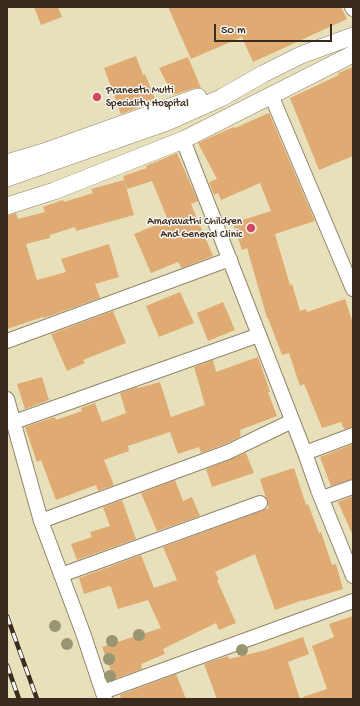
<!DOCTYPE html>
<style>
body{margin:0}
#map{position:relative;width:360px;height:706px;overflow:hidden;background:#e7e0ba;font-family:"Gochi Hand",sans-serif}
canvas{display:block}
.frame{position:absolute;inset:0;border:8px solid #3b2a1e;pointer-events:none}
.scale{position:absolute;left:214px;top:24px;width:118px;height:18px;box-sizing:border-box;border:2px solid #3b2a1e;border-top:0;padding-left:5px;font-size:12px;line-height:14px;white-space:nowrap;color:#3b2a1e;-webkit-text-stroke:3px #f6f6f2;paint-order:stroke}
</style>
<div id="map">
<canvas width="360" height="706"></canvas>
<div class="frame"></div>
<div class="scale">50 m</div>
</div>
<script>
const g = document.querySelector('canvas').getContext('2d');
g.lineJoin = 'round';
function paint(path, color) {
  g.fillStyle = color;
  g.fill(path, 'evenodd');
}
function stroke(path, color, width, dash) {
  g.strokeStyle = color;
  g.lineWidth = width;
  g.lineCap = dash ? 'butt' : 'round';
  g.setLineDash(dash || []);
  g.stroke(path);
}
function label(font, color, halo, rows, align = 'center') {
  g.font = font + ' "Gochi Hand",sans-serif';
  g.lineWidth = 3;
  g.setLineDash([]);
  g.textBaseline = 'middle';
  g.strokeStyle = halo;
  g.fillStyle = color;
  for (const [text, x, y, turn = 0] of rows) {
    g.save();
    g.translate(x, y);
    g.rotate((+turn || 0) * Math.PI / 180);
    g.textAlign = isNaN(turn) ? turn : align;
    if (halo) g.strokeText(text, 0, 0);
    g.fillText(text, 0, 0);
    g.restore();
  }
}
const building = new Path2D(`
 M34 7H58L62 17 41 25Z
 M168 7H341L347 19 253 62 242 37 191 59Z
 M136 56 143 75 145 74 156 101 121 114 104 68Z
 M188 57 201 88H195L173 95 159 68Z
 M353 67V156L319 170 290 98 339 75 338 73Z
 M269 113 315 221 275 234 290 285 292 284 300 311 306 309 307 312 345 299 353 323V427L344 429 341 422 322 428 304 384 300 386 289 353 282 355 268 318H267L247 248 242 250 233 223 271 211 260 183 221 200 218 193 214 195 209 182 217 179 198 143 220 133 234 127 235 128Z
 M177 153 198 201 191 204 213 256 182 268 178 262 151 273 134 234 168 220 152 181 127 189 123 176 147 168 146 166Z
 M124 180 134 215 76 231 75 227 50 235V238L26 244 37 280 66 272 61 259 109 244 119 277 95 284 100 298 44 318 43 317 7 329V216L16 213 18 219 45 212 43 207 63 200 64 202 93 193 91 189Z
 M180 292 194 323 159 337 146 306Z
 M223 302 235 330 208 341 197 313Z
 M113 311 126 343 83 360 85 363 67 371 51 334Z
 M258 357 270 392H268L277 416 240 430 241 434 240 435V437L225 444 201 453 199 447 178 454 170 432 128 446 129 451 104 460 114 485 98 491 96 485 56 500 41 460 37 462 25 427 55 417 56 420 82 411 81 408 95 403 102 422 126 413 120 393 137 387 138 388 160 382 171 417 205 405 194 367 213 360 216 372Z
 M42 377 49 400 25 409 17 384Z
 M353 444V479L331 486 320 457Z
 M246 453 254 473 212 487 206 469Z
 M294 468 306 505 308 504 319 533 321 532 332 565 336 564 343 589 303 601V600L275 610 255 554 215 572 219 579 217 580 236 623 219 630 216 623 163 649 165 654 141 664 142 669 114 679 102 647 161 628 148 600 118 609 111 587 109 586 84 594 79 578 141 555 154 588 177 580 163 547 269 508 260 479Z
 M175 480 183 501 192 497 200 516 157 531 141 493Z
 M353 496V536L338 502Z
 M122 500 136 539 77 560 71 544 92 537 90 532 110 526 103 507Z
 M353 616V699H303V697L327 689 312 646 334 637 329 624Z
 M303 637 309 654 288 662 300 699H217L204 664 228 656 229 659 266 650Z
 M176 674 186 699H121L120 695Z`);
const minor = new Path2D(`
 M352 7 353 9
 M271 95 353 289
 M183 140 305 453 318 490 353 576
 M7 341 230 259
 M7 399 41 521 83 633 105 699
 M14 422 259 335
 M305 453 353 435
 M322 498 353 487
 M41 521 228 452 292 421
 M61 575 260 503
 M103 692 353 601`);
const tertiary = new Path2D(`
 M7 163 44 152 198 97
 M7 178 167 122 221 98 263 74 301 55 353 36
 M7 206 54 191 183 140 353 54`);
const rail = new Path2D(`
 M7 616 37 699
 M7 665 19 699`);
const trees = [
 [55,626],
 [139,635],
 [112,641],
 [67,644],
 [242,650],
 [109,659],
 [110,676]
];
const markers = [
 [97,97,5,"#d1495b"],
 [251,228,5,"#d1495b"]
];
const poiNames = [
 ["Praneeth Multi",106,91],
 ["Speciality Hospital",106,104],
 ["Amaravathi Children",242,222,"right"],
 ["And General Clinic",242,235,"right"]
];
paint(building, '#e0ab73');
stroke(minor, '#91856c', 16);
stroke(tertiary, '#91856c', 18);
stroke(minor, '#fff', 14);
stroke(tertiary, '#fff', 17);
stroke(rail, '#3b2a1e', 4.5);
stroke(rail, '#f6f6f2', 3, [9]);
g.fillStyle = '#979572';
for (const [x, y] of trees) {
  g.beginPath();
  g.arc(x, y, 6, 0, 2 * Math.PI);
  g.fill();
}
for (const [x, y, r, color] of markers) {
  const dot = new Path2D();
  dot.arc(x, y, r, 0, 2 * Math.PI);
  g.fillStyle = color;
  g.fill(dot);
  stroke(dot, '#f6f6f2', 1.5);
}
label('11px', '#3b2a1e', '#f6f6f2', poiNames, 'left');
</script>
